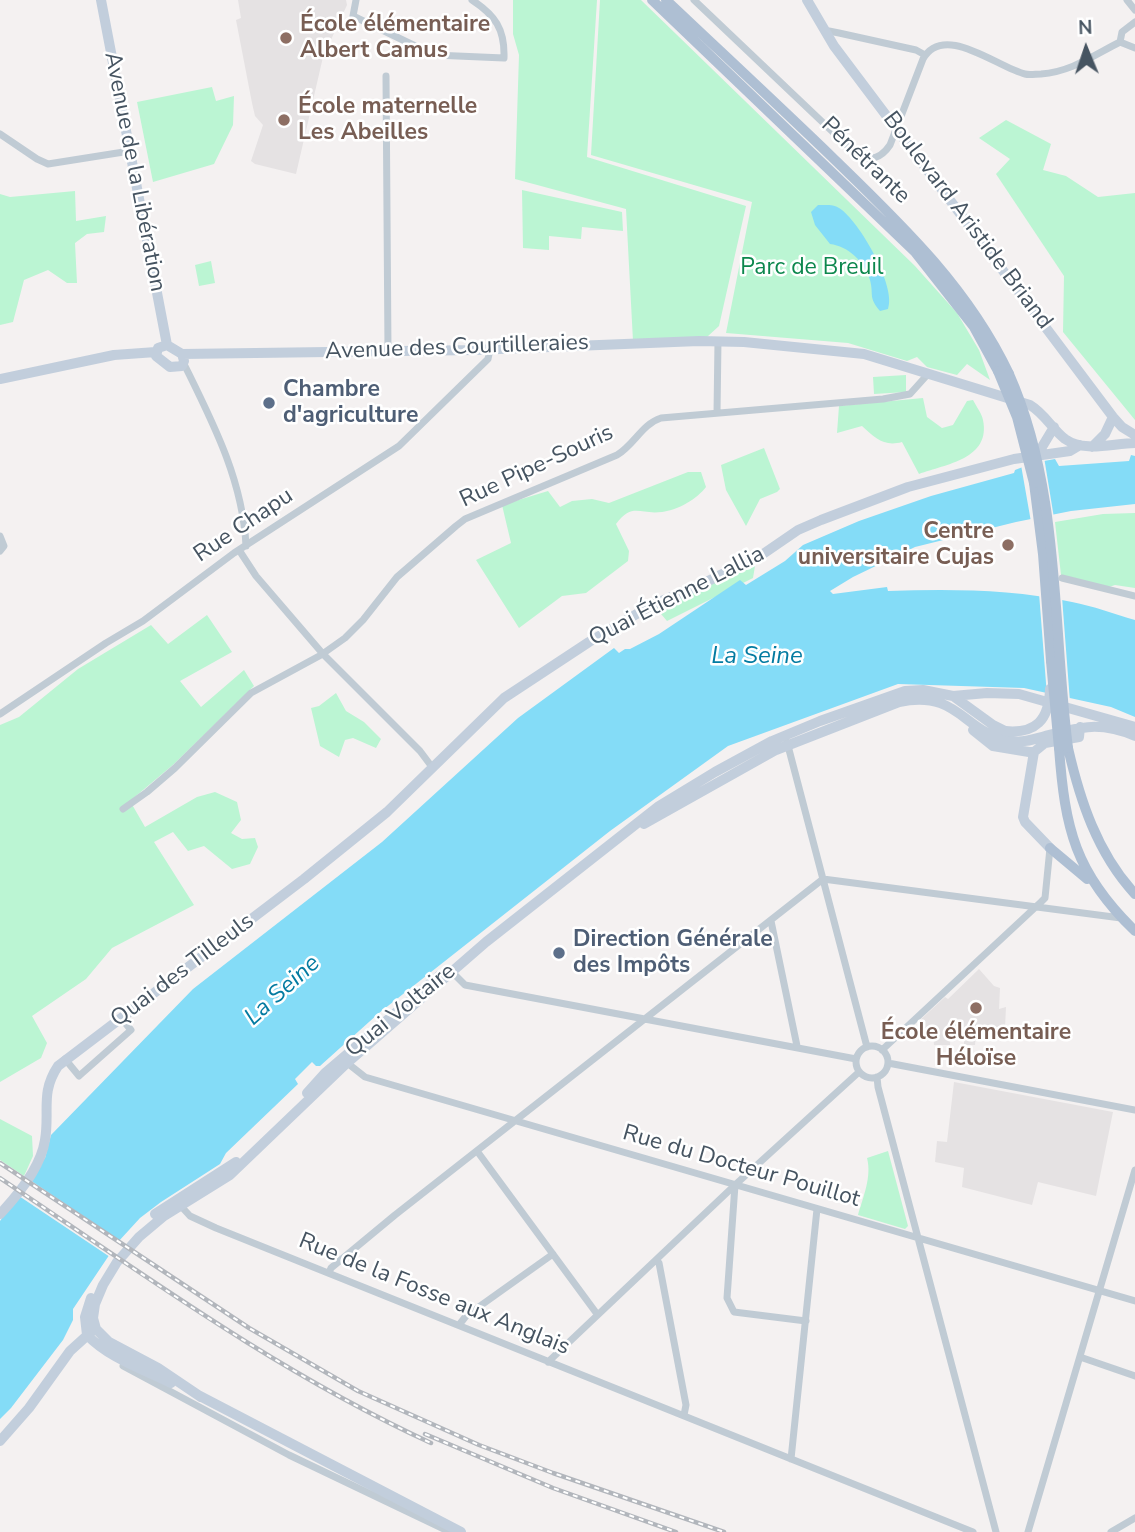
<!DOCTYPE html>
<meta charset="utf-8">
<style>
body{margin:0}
#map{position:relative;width:1135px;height:1532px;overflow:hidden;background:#f4f1f1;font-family:"Nunito Sans",sans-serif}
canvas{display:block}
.north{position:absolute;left:1051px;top:14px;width:70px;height:70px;-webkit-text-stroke:5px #fff;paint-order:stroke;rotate:358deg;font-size:19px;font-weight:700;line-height:28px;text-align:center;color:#465461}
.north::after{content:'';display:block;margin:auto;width:24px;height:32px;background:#465461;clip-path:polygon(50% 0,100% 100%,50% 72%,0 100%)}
</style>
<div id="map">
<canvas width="1135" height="1532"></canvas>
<div class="north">N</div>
</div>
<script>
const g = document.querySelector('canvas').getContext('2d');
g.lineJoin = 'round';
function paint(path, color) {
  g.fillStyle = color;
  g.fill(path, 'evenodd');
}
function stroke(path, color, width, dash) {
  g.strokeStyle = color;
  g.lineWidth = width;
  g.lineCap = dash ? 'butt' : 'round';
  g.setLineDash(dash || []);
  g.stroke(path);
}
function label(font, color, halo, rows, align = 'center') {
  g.font = font + ' "Nunito Sans",sans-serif';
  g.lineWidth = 5;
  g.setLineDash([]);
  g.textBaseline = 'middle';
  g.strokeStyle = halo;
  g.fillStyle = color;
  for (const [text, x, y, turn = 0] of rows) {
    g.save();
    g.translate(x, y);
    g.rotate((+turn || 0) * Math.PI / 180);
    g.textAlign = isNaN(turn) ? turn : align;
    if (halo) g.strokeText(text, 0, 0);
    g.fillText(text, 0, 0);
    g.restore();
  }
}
const education = new Path2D(`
 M238 0H346L347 5 323 57 296 174 255 164 251 161 263 125 255 116 252 103 236 20 241 18Z
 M979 969 994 986 1000 988 999 1009 1006 1007 1005 1028 988 1026 986 1034H976L975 1045H964V1031L951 1030 950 1045H934L933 1032 919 1025V1021L945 997 948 999Z
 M954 1082 1113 1112 1096 1196 1038 1182 1032 1205 962 1187 964 1168 935 1162 937 1141 947 1142Z`);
const green = new Path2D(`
 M513 0H597L587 157 746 206 719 326 707 337 633 341 626 209 515 179 519 55 513 34Z
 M600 0H641L915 266 957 313 979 350 990 380 967 364 957 375 927 367 917 357 907 361 848 343 726 333 752 202 591 155Z
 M212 87 216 101 234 96 233 125 214 164 153 182 137 102Z
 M1006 120 1051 144 1043 170 1066 176 1098 197 1135 193V420L1063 332 1064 276 996 174 1010 159 979 138Z
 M522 190 622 212 623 231 582 227 581 239 549 236V250L523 248Z
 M75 191 76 221 106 216 104 232 87 234 75 243 77 283H67L48 270 24 280 13 322 0 325V194L10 197Z
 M211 261 215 283 199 286 195 265Z
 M906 375V392L874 394 873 377Z
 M923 398 927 417 942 428 953 425 967 401 973 400C976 406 982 414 983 420 991 459 946 464 919 474L902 442C884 447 875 438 862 426L837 433 839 406Z
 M764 448 780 489 777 492 760 499 746 526 726 490 721 465Z
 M688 472H701L706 487C697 499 678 510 662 512 639 515 633 502 616 524L629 551 628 561 586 593 562 596 519 628 476 560 511 543 502 505 548 491 560 507 572 501 592 499 609 503Z
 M1135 513V588L1115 585 1109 587 1061 575 1055 522 1103 514Z
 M756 560 753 578 667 621 656 608Z
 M207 615 232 652 180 681 201 707 244 670 254 686 174 764 130 801 145 827 197 797 215 792 237 802 241 820 231 833 242 839 255 838 258 847 250 864 232 869 204 846 188 851 173 832 154 842 194 905 112 948 86 979 32 1016 47 1043 41 1058 0 1082V725L19 717 78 669 151 625 168 644Z
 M336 693 346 711 364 722 381 739 376 748 353 738 345 740 339 757 320 746 311 708 319 706Z
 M0 1119 32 1136 33 1156 24 1176 0 1160Z
 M888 1151 908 1226 905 1229 858 1215C863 1197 872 1177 867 1158Z`);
const water = new Path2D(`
 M818 205C825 205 834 204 839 208 859 220 897 287 888 309L880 311C868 297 874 295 870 280 865 262 848 246 830 244L815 225 811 212Z
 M1131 455 1135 456V504L1071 511 1016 522 915 547 853 577 830 591 833 594 887 587 888 591C950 589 1011 589 1072 602 1093 606 1114 614 1135 620V717L1111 707 1024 688 898 684 728 746 610 831 379 1013 320 1066H316L312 1062 295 1079 298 1084 226 1153 220 1164 161 1202 140 1218 118 1242 73 1309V1320L63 1340 11 1408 0 1419V1221L45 1158 51 1135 193 989 382 842 518 718 614 648 619 653 625 649H630L659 634 740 580 746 585 785 561 803 545 859 521 931 496 1014 473 1015 470 1033 463 1055 459 1059 466 1129 461Z`);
const pier = new Path2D(`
 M1044 457 1054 518 1031 522 1021 465Z
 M1039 593 1062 597 1070 702 1047 696Z
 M27 1178 122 1242 110 1257 16 1194Z`);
const street = new Path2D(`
 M356 0 353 16 434 55 504 58C505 29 495 15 472 0
 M694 0 856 154C870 163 882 157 890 145L923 59C944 22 998 68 1025 74 1029 75 1036 74 1041 74 1071 72 1094 55 1120 42L1122 32 1135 22
 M1127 0 1135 10
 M826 33 829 31 839 33 916 50 925 55
 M1120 42 1135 48
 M386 76 388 351
 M0 134 37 159 48 164 130 151
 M184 364C212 421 243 480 246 546
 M717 413 718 341
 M0 536 4 546 0 551
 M239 550 256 576 323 654 420 751 432 767
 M1062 578 1135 596
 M0 714 106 643 143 621 234 553 399 446 488 359 490 349
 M787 742 867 1047
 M123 809 147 792 175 768 251 693 321 655 345 638 363 620 397 577 456 526 465 519 617 455C634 445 642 424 661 418L883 399 910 394 928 374
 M823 879 1121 918
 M771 921 797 1046
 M449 969 465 985 856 1059
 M856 1062a16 16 0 1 1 32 0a16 16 0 1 1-32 0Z
 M882 1050 1041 902 1045 898 1050 848
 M65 1059 79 1076 131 1030 121 1018
 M346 1062 365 1077 1135 1301
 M888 1063 1135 1110
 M877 1077 878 1087 996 1532
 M477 1151 597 1314
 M735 1185 727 1298 734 1312 806 1321
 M179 1204 190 1216 216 1228 973 1532
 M656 1260 659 1263 686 1405 684 1415
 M329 1273 331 1268 395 1215 823 879
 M459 1325 466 1316 553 1254
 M1080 1357 1135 1376
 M126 1359 123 1366 289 1455 450 1532
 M548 1362 735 1185 859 1072
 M791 1459 817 1209
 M1028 1532 1135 1170
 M1111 1532 1135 1518`);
const secondary = new Path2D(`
 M101 0 167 345
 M807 0 834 46 1113 417 1122 427 1135 435
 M167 345 182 354 184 361 182 366 170 367 156 356 158 348Z
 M182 354 475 350 699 341 744 342 864 354 1030 405C1045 414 1052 429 1065 439 1085 453 1113 443 1135 443
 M0 379 114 355 156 352
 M1092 447 1105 434 1113 417
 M1033 455 1042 447 1054 427
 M953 696 993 725 1005 731
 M973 730 993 746 1029 752H1034L1045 743 1079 737 1080 727
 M1034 752 1023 817 1025 822 1050 848
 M644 824 776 750 899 702C961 689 963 735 1013 741 1024 743 1034 739 1045 736 1080 727 1100 721 1135 736
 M307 1093 325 1073 440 975
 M0 1214C18 1195 41 1166 45 1140 50 1111 40 1093 58 1066L304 879 387 812 504 698 589 642 652 605 696 587 763 554 798 530 821 520 908 487 1014 459 1070 451 1080 445
 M155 1214 236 1162
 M87 1335 85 1317 91 1298
 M87 1335C109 1358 143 1369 171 1383
 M198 1395 461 1532
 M201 1397 158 1368 109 1342 96 1329 93 1318 95 1304 103 1285 117 1262 139 1237 164 1216 230 1175 347 1063 486 942 659 806 715 772 772 741 820 721 905 691 923 690 953 696 987 693 1019 694 1135 727
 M0 1441 29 1408 70 1351 91 1332`);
const primary = new Path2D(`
 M652 0 915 252 974 327 998 371
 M666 0C721 52 777 104 832 157 900 223 968 287 1009 374
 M1034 483 1043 554 1051 661
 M1059 748C1065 829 1075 873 1135 931
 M1068 748C1080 800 1097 853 1135 894
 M1050 848 1087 879`);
const rail = new Path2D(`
 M0 1163 249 1328 358 1391 479 1445 553 1473 724 1532
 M0 1178C140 1272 277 1372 431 1443
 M425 1434 553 1488 676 1532`);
const secondaryBridge = new Path2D(`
 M1005 731C1036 734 1049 720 1050 689`);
const primaryBridge = new Path2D(`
 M998 371 1017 417 1034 483
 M1009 374C1061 491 1052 623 1068 748
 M1051 661 1059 748`);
const markers = [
 [286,38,7,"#8d6e63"],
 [284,120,7,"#8d6e63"],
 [269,403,7,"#5c6f8a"],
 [1008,545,7,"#8d6e63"],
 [559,953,7,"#5c6f8a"],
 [976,1008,7,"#8d6e63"]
];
const educationNames = [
 ["École élémentaire",300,25],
 ["Albert Camus",300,51],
 ["École maternelle",298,107],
 ["Les Abeilles",298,133],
 ["Centre",994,532,"right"],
 ["universitaire Cujas",994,558,"right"],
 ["École élémentaire",976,1033,"center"],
 ["Héloïse",976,1059,"center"]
];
const streetNames = [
 ["Pénétrante",865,161,44],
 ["Avenue de la Libération",134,172,79],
 ["Boulevard Aristide Briand",967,221,53],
 ["Avenue des Courtilleraies",457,348,-2],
 ["Rue Pipe-Souris",537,467,-25],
 ["Rue Chapu",244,526,-34],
 ["Quai Étienne Lallia",677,597,-27],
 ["Quai des Tilleuls",183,971,-37],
 ["Quai Voltaire",401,1011,-39],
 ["Rue du Docteur Pouillot",741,1167,16],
 ["Rue de la Fosse aux Anglais",434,1295,22]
];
const parkNames = [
 ["Parc de Breuil",812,268]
];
const serviceNames = [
 ["Chambre",283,390],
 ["d'agriculture",283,416],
 ["Direction Générale",573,940],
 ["des Impôts",573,966]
];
const waterNames = [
 ["La Seine",757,657],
 ["La Seine",283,991,-42]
];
paint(education, '#e5e2e3');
paint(green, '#bbf5d3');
paint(water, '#84dcf7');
paint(pier, '#f4f1f1');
stroke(street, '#c0cbd4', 7);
stroke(secondary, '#c2cedc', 10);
stroke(primary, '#aebfd3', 10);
stroke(rail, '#b2b6bc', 4.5);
stroke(rail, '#fff', 2, [5]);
stroke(secondaryBridge, '#c2cedc', 10);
stroke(primaryBridge, '#aebfd3', 10);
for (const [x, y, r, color] of markers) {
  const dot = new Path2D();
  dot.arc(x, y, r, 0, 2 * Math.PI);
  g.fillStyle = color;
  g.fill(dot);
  stroke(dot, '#fff', 2.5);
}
label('bold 23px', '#785e54', '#fff', educationNames, 'left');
label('23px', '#465461', '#fff', streetNames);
label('23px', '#0c874d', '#fff', parkNames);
label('bold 23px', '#4e5e75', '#fff', serviceNames, 'left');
label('italic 24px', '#037ba1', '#fff', waterNames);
</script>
